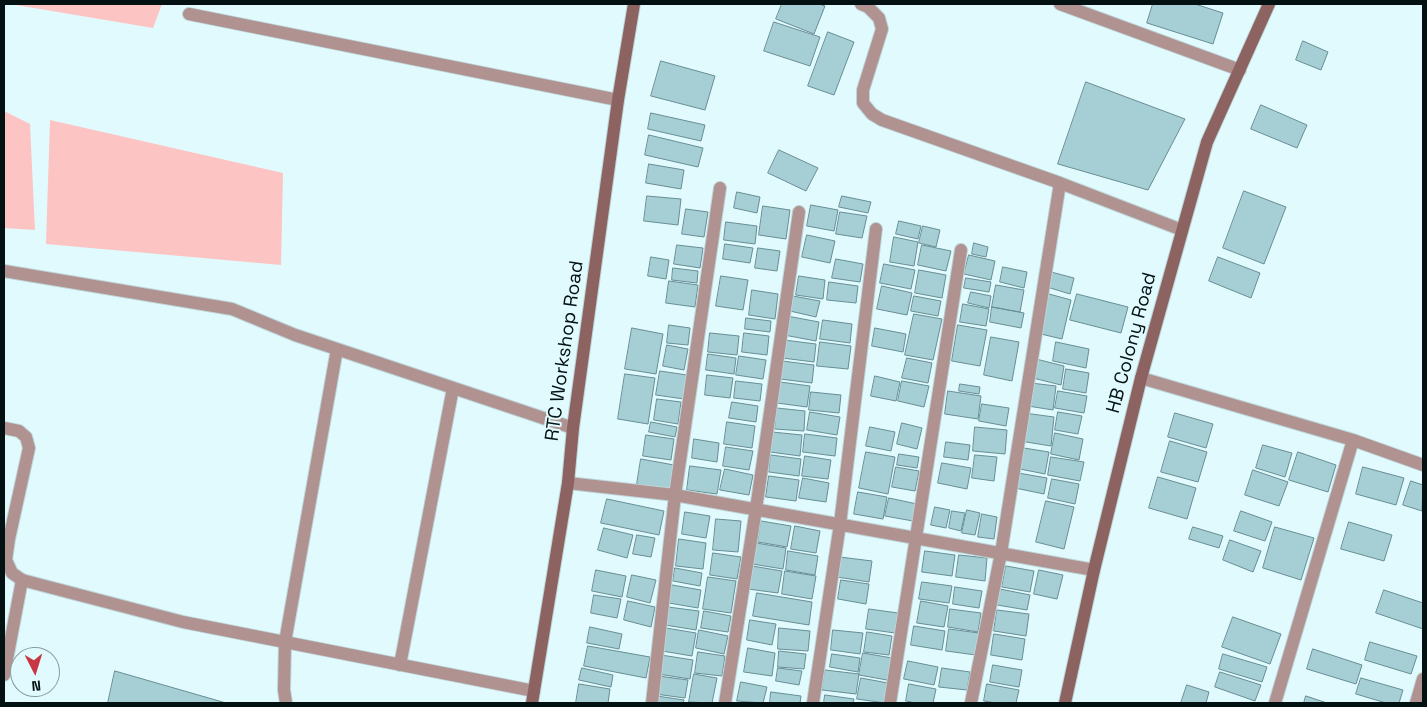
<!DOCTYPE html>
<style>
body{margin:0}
#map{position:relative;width:1427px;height:707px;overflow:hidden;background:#e1fafe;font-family:"Space Grotesk",sans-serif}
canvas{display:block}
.frame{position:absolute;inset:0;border:5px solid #031113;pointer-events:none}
.north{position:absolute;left:10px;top:647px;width:50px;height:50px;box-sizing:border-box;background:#e1fafe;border:1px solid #889da0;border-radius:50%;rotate:175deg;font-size:14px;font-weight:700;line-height:20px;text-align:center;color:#031113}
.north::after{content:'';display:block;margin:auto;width:18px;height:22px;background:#c73743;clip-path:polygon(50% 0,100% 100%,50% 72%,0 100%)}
</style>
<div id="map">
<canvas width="1427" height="707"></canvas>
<div class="frame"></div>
<div class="north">N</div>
</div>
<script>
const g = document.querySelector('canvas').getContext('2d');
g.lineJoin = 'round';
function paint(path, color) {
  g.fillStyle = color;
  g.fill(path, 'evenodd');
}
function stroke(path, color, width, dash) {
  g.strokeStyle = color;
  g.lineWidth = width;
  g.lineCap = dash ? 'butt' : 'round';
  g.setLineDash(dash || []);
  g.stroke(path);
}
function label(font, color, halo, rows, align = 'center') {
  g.font = font + ' "Space Grotesk",sans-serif';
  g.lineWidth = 4;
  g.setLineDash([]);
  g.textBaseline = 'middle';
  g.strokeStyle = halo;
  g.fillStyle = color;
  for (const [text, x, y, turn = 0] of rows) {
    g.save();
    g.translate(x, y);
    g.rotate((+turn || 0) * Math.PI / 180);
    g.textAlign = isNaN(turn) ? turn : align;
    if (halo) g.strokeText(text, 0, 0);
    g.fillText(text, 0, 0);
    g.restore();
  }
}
const green = new Path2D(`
 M10 4H162L153 28Z
 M4 111 30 124 35 230 4 228Z
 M50 120 283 173 281 265 46 244Z`);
const building = new Path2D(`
 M782 4H819L825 6 814 34 776 19Z
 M1153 4H1195L1223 13 1213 44 1147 23Z
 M774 22 820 37 810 66 764 51Z
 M828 32 854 42 834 95 808 86Z
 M1303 41 1328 52 1321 70 1296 60Z
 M661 61 715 76 705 110 651 96Z
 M1086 82 1185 119 1148 190 1058 164Z
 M1261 105 1307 125 1297 148 1251 129Z
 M651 113 705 125 701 141 648 129Z
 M649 135 703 148 698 167 645 155Z
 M779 150 818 168 806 191 768 173Z
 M649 164 684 170 681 189 646 183Z
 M1244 191 1286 207 1264 264 1223 248Z
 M737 192 760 197 757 213 734 208Z
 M647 196 681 199 678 225 644 221Z
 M842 196 871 202 868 213 839 207Z
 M811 205 838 210 834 231 807 226Z
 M763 206 790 210 786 239 759 235Z
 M686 209 708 212 704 237 682 234Z
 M840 212 867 216 862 238 836 234Z
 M899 221 921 226 918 239 896 234Z
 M726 222 757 226 755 244 724 240Z
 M923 226 940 230 936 247 919 243Z
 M807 235 835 241 830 263 802 257Z
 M894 237 918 242 914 266 890 262Z
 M974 243 988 247 986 257 972 254Z
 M725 244 753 248 750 263 723 259Z
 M677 245 703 248 700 268 674 264Z
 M922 245 951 251 946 271 918 265Z
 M758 248 780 251 777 271 755 268Z
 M969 255 995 261 991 280 964 274Z
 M651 257 669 260 666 279 648 276Z
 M1218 257 1260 273 1251 298 1209 281Z
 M836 259 863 264 860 282 832 278Z
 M884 264 915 270 911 289 880 283Z
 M1003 267 1027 272 1024 288 1000 282Z
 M673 268 698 271 697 283 672 280Z
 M919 270 946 275 942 298 915 293Z
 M1051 272 1074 278 1070 294 1047 287Z
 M721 276 748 280 743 310 716 306Z
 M799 276 825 280 823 299 796 295Z
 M966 278 991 282 989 292 964 288Z
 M669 281 698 285 695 307 666 303Z
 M829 282 858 286 856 303 827 300Z
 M996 285 1024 290 1020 312 992 307Z
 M882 286 912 293 907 315 877 309Z
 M752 290 778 294 775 319 749 315Z
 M971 292 991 296 989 308 968 303Z
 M1049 294 1071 300 1062 339 1041 334Z
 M1077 294 1128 307 1121 333 1070 320Z
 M793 296 820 301 816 317 790 311Z
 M914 296 941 301 938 316 911 311Z
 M963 304 989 309 986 326 960 322Z
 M992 307 1024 313 1021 328 990 322Z
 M914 314 942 319 933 360 905 355Z
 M787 316 819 322 816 341 784 335Z
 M746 318 771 321 770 332 745 329Z
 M823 320 852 324 850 343 820 339Z
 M669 325 690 328 688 345 667 343Z
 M958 325 987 330 980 366 952 361Z
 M632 328 663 334 656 374 625 369Z
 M875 328 906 334 903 352 872 346Z
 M710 333 739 336 737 355 708 352Z
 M744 333 769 336 767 355 742 352Z
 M991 337 1019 342 1012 381 984 375Z
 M784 340 816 344 814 362 782 358Z
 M820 342 851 346 848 369 817 366Z
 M1056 342 1089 349 1086 368 1053 361Z
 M667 345 688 349 684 370 663 366Z
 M708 354 736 358 734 374 706 370Z
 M739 356 766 360 763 379 736 375Z
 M907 358 932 363 928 383 902 378Z
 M1036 359 1064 366 1061 385 1033 378Z
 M782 361 814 365 812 383 780 379Z
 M1066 369 1089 373 1086 393 1063 389Z
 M660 371 687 375 684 399 656 395Z
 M625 374 655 378 648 424 618 419Z
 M707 375 733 378 730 398 705 395Z
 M875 376 900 382 896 401 871 396Z
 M736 381 762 384 760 401 734 398Z
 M902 381 929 386 924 407 898 401Z
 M780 382 810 386 807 407 777 403Z
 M1031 383 1056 386 1053 410 1028 406Z
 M960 384 980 387 979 394 959 391Z
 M948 391 981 396 978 419 945 414Z
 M1058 391 1087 396 1084 413 1055 408Z
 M811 392 841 395 839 413 809 410Z
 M657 399 681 402 678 424 654 420Z
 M732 402 758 406 756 422 729 418Z
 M982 404 1009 408 1006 426 979 421Z
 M777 408 805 411 804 431 775 429Z
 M810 412 840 417 837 435 807 430Z
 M1058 412 1082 416 1078 434 1055 430Z
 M1024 413 1054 417 1051 446 1020 441Z
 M1175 413 1213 424 1206 448 1168 437Z
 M651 422 677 427 675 437 649 432Z
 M727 422 755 426 752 448 724 444Z
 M902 423 922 428 917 449 897 444Z
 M870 427 895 432 891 451 866 446Z
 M975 427 1007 430 1005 454 973 451Z
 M772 432 802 435 800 456 770 452Z
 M1055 433 1083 439 1079 460 1051 454Z
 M805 434 837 438 835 456 803 452Z
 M646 435 674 439 671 460 643 456Z
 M694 439 719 443 717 462 692 458Z
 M1170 441 1207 452 1198 482 1161 472Z
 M946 442 970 445 968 460 944 457Z
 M1263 445 1292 453 1285 477 1256 468Z
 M726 447 753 451 749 470 723 466Z
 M1024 448 1049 452 1045 474 1020 469Z
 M866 452 895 457 888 494 859 488Z
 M1298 452 1336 465 1328 492 1289 480Z
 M899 454 919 457 917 468 897 465Z
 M771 455 801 459 799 476 769 472Z
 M975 455 997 457 994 481 972 478Z
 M805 456 831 460 828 479 802 476Z
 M1051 457 1084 462 1080 481 1048 475Z
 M641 459 674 465 670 490 637 484Z
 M942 463 971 468 967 489 938 483Z
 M690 466 721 470 717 494 687 490Z
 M896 467 919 471 915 491 892 487Z
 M1363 467 1404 478 1396 505 1356 494Z
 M725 469 753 475 749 495 720 490Z
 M1253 470 1288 482 1279 506 1245 495Z
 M1018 473 1047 478 1044 494 1015 488Z
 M769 476 799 480 796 501 766 497Z
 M1158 477 1196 488 1187 519 1149 508Z
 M803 478 829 483 826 502 799 498Z
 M1052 479 1079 484 1075 504 1048 498Z
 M1411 481 1423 485 1422 511 1403 505Z
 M858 492 887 497 883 519 854 514Z
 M889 498 917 504 913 521 885 516Z
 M607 499 664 511 659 535 601 523Z
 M1046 501 1074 507 1064 549 1036 542Z
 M935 507 950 510 946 528 931 525Z
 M967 510 980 513 975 535 962 533Z
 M952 511 965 513 961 531 949 528Z
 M1241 511 1272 522 1265 541 1234 531Z
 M685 512 710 516 706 538 682 534Z
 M982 514 997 517 994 539 978 537Z
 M716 519 741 521 738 552 713 550Z
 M761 521 791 526 787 547 758 542Z
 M1349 522 1392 535 1384 561 1341 549Z
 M795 526 820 531 816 553 791 549Z
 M1193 527 1223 536 1219 548 1189 539Z
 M1275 527 1314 538 1301 580 1263 568Z
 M604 528 633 535 627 558 598 550Z
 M637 535 655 538 651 557 633 554Z
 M679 539 706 543 703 569 676 566Z
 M1230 540 1261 551 1253 572 1223 560Z
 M756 543 786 548 783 569 752 564Z
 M788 551 818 556 815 575 786 570Z
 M925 551 955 555 952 576 922 572Z
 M713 553 741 557 737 579 710 575Z
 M959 555 987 558 985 581 956 577Z
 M840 557 872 561 869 582 837 577Z
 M752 566 782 571 778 593 748 589Z
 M1006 566 1034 571 1030 592 1002 587Z
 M675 568 702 573 700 586 673 581Z
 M596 570 626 576 622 597 592 591Z
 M1039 570 1063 575 1057 599 1034 594Z
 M785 571 816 576 812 599 782 594Z
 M632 575 656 580 650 603 627 597Z
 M708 577 736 581 731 613 703 609Z
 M841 580 869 584 866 604 838 599Z
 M922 582 952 586 949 603 919 599Z
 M672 585 701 590 698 608 669 603Z
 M955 587 982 591 979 608 953 604Z
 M1000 589 1030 595 1027 610 997 605Z
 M1384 590 1423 603V629L1376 613Z
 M757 593 812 602 809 625 753 616Z
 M594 595 621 599 617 618 591 613Z
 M628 601 655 607 651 627 624 620Z
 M921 601 948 606 944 627 917 623Z
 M668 607 699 611 696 630 665 625Z
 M869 609 898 613 895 633 866 629Z
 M950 609 981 613 978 632 948 627Z
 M997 610 1029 614 1026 636 994 631Z
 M704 611 731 616 728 632 701 628Z
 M1233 617 1281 634 1270 664 1222 647Z
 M750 620 776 624 772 645 747 640Z
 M914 626 945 631 942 650 911 645Z
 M590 627 622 634 619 649 587 643Z
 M666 628 696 633 692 656 662 651Z
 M779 628 810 631 808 651 778 649Z
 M949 629 979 633 976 655 946 651Z
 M699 630 728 636 724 654 696 648Z
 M833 630 863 633 860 654 831 650Z
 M867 632 892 636 889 655 864 652Z
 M994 634 1025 639 1022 660 991 655Z
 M1370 642 1417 656 1411 674 1365 660Z
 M588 646 650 657 646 678 584 666Z
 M748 648 775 653 772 676 744 672Z
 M1313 649 1362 665 1356 684 1307 669Z
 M779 651 806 654 804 669 778 667Z
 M698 652 725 656 722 676 695 673Z
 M863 653 892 658 887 680 859 675Z
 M832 654 860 658 858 672 830 667Z
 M1223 654 1267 667 1262 682 1219 669Z
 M661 655 693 660 690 679 658 674Z
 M908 661 938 667 934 685 904 679Z
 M993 665 1022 670 1019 687 990 682Z
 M582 668 613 675 611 687 579 680Z
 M778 668 802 671 799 685 776 681Z
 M942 668 970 672 967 690 939 687Z
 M825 670 859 674 856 694 822 690Z
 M115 671 226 703H108Z
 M1220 672 1261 685 1255 701 1215 687Z
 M694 674 717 678 712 703 689 702Z
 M658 676 688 680 685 698 655 694Z
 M861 678 888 683 885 703 857 699Z
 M1361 678 1403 690 1399 703H1386L1356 694Z
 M741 682 767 687 763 703 737 701Z
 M579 684 610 689 608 703H576Z
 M909 684 936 689 933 703H916L906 701Z
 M987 684 1019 690 1016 703H996L984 701Z
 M1187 685 1209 692 1206 703H1181Z
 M771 692 801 696 800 703H770Z
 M825 695 854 699 853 703H824Z
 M657 696 684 700 683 703H656Z
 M1306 696 1327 703H1304Z`);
const lane = new Path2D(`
 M285 642 284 690 286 703
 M4 675 22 580`);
const street = new Path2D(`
 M861 4 868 7 879 18 882 29 863 90V103L872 114 882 120 1060 183 1182 230
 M1060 4 1240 70
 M189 14 618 100
 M4 271 232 309 295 335 573 428
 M1141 378 1353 440 1423 465
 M4 428 19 431 26 437 29 448 9 539 6 560 12 573 22 580 183 622 534 691
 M568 483 675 495 1094 570
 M285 642 337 349
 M400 665 453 388
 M652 703 675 495 720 188
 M725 703 756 509 799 212
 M813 703 840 524 876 229
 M890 703 961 250
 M971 703 1001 553 1060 183
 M1275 703 1353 440
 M1416 703 1423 679`);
const secondary = new Path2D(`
 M532 703 568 483 573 428 618 100 634 4
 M1065 703 1094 570 1141 378 1207 142 1269 4`);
const streetNames = [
 ["HB Colony Road",1132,343,-75],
 ["RTC Workshop Road",565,351,-82]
];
paint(green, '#fcc5c3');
paint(building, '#a5ced5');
stroke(building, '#678e94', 1);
stroke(lane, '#bdd5d8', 14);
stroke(street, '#bdd5d8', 14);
stroke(secondary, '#bdd5d8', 14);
stroke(lane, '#b09291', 12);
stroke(street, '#b09291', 12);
stroke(secondary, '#8d6361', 12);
label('19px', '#031113', '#e1fafe', streetNames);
</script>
